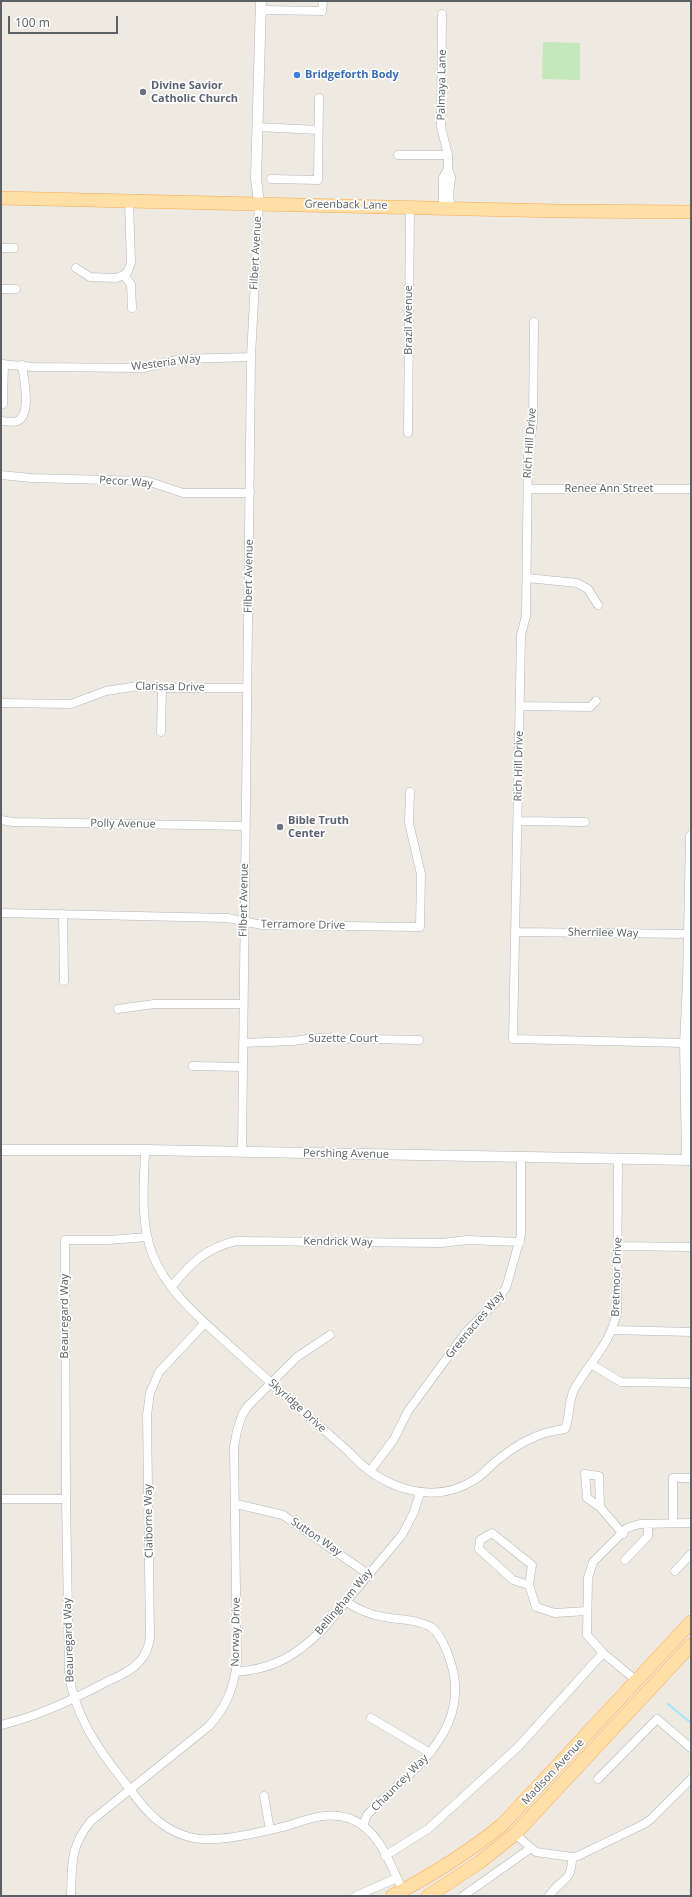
<!DOCTYPE html>
<style>
body{margin:0}
#map{position:relative;width:692px;height:1897px;overflow:hidden;background:#eee9e1;font-family:"Open Sans",sans-serif}
canvas{display:block}
.frame{position:absolute;inset:0;border:2px solid #5a6063;pointer-events:none}
.scale{position:absolute;left:8px;top:16px;width:110px;height:18px;box-sizing:border-box;border:2px solid #5a6063;border-top:0;padding-left:5px;font-size:12px;line-height:14px;white-space:nowrap;color:#5a6063;-webkit-text-stroke:3px #fff;paint-order:stroke}
</style>
<div id="map">
<canvas width="692" height="1897"></canvas>
<div class="frame"></div>
<div class="scale">100 m</div>
</div>
<script>
const g = document.querySelector('canvas').getContext('2d');
g.lineJoin = 'round';
function paint(path, color) {
  g.fillStyle = color;
  g.fill(path, 'evenodd');
}
function stroke(path, color, width, dash) {
  g.strokeStyle = color;
  g.lineWidth = width;
  g.lineCap = dash ? 'butt' : 'round';
  g.setLineDash(dash || []);
  g.stroke(path);
}
function label(font, color, halo, rows, align = 'center') {
  g.font = font + ' "Open Sans",sans-serif';
  g.lineWidth = 3.5;
  g.setLineDash([]);
  g.textBaseline = 'middle';
  g.strokeStyle = halo;
  g.fillStyle = color;
  for (const [text, x, y, turn = 0] of rows) {
    g.save();
    g.translate(x, y);
    g.rotate((+turn || 0) * Math.PI / 180);
    g.textAlign = isNaN(turn) ? turn : align;
    if (halo) g.strokeText(text, 0, 0);
    g.fillText(text, 0, 0);
    g.restore();
  }
}
const green = new Path2D(`
 M543 42 580 43V80L542 79Z`);
const stream = new Path2D(`
 M668 1704 691 1723`);
const minor = new Path2D(`
 M260 10 322 11 323 1
 M442 14 441 127 448 155V169L451 177 449 196 451 208
 M258 127 318 130
 M398 155H448
 M271 179 318 180 319 98
 M443 208V178L448 169
 M1 248H14
 M76 268 90 277 117 278 127 273 131 263 129 201
 M124 276 131 284 132 308
 M1 289H16
 M534 322 533 422 528 454 526 616 521 635 513 1039 685 1043
 M1 364 33 367 143 368 181 359 251 357
 M3 404 4 364
 M1 421C5 421 12 423 17 421 32 416 24 378 22 365
 M408 433 410 207
 M1 475 31 478 147 481 183 493H250
 M528 489H691
 M527 578 577 583 588 589 598 605
 M1 703 71 704 106 691 138 686 162 688H246
 M520 706 590 707 596 701
 M161 732 162 688
 M1 820 13 822 246 826
 M518 821 585 822
 M1 913 228 918 262 925 420 927 421 874 409 823 410 792
 M63 914 64 981
 M516 932 689 934
 M118 1009 154 1004H243
 M243 1043 293 1041 315 1038 419 1040
 M193 1066 243 1067
 M145 1150C144 1184 140 1221 152 1253 167 1294 207 1324 238 1353 275 1387 312 1420 349 1452 380 1487 432 1507 474 1480 482 1476 488 1468 495 1462 516 1445 537 1432 565 1429 571 1416 567 1402 575 1388 591 1360 610 1345 617 1312L618 1159
 M242 1152 251 357 259 203
 M147 1237 109 1240H65L66 1499 69 1672C73 1712 97 1748 122 1779 133 1793 143 1809 157 1820 187 1845 216 1841 251 1834 264 1831 277 1829 290 1825 311 1818 329 1811 351 1819 381 1831 391 1867 404 1893
 M618 1246 691 1247
 M172 1286C191 1263 206 1248 236 1241L442 1243 467 1240 520 1242
 M612 1330 691 1332
 M591 1364 621 1382 691 1383
 M370 1471 394 1439 408 1411 455 1347 467 1331 496 1302 506 1288 521 1235V1158
 M1 1499H66
 M236 1504 283 1515 368 1574
 M600 1507 587 1498 585 1474 599 1476 600 1507 623 1534
 M673 1523V1478H691
 M625 1560 648 1536V1524
 M675 1571 691 1554
 M529 1585 513 1580 479 1549 480 1540 492 1533 532 1565 529 1585 536 1607 555 1613 587 1611
 M345 1601C357 1609 369 1615 384 1617 400 1620 416 1619 431 1627 439 1632 447 1650 450 1660 473 1728 416 1767 374 1808L367 1815 363 1826
 M236 1672C273 1669 296 1656 322 1630L402 1535 414 1512 420 1493
 M637 1681 603 1653 587 1635 588 1578 593 1562 627 1528 640 1524 691 1523
 M371 1718 430 1753
 M1 1725C39 1716 74 1699 108 1681 119 1676 131 1671 139 1662 146 1655 149 1646 150 1637L147 1415 150 1393 159 1372 205 1323
 M598 1779 657 1719 691 1748
 M264 1796 270 1830
 M515 1834 536 1852 572 1857 578 1856 644 1824 651 1819 691 1779
 M385 1856 428 1829 518 1747 603 1653
 M71 1896C72 1865 70 1846 91 1821L209 1726C227 1706 234 1687 237 1662L234 1447 237 1431 242 1415 248 1406 297 1357 330 1335
 M356 1896 397 1878
 M463 1896 531 1848
 M549 1896C561 1877 572 1884 572 1857`);
const tertiary = new Path2D(`
 M259 203 256 179 261 1
 M1 1150H145L691 1160
 M687 1160 685 1043 688 983 691 836`);
const primary = new Path2D(`
 M1 198 557 211 691 212
 M392 1896C432 1875 469 1852 503 1824L691 1622
 M428 1896 480 1862 515 1834 691 1645`);
const markers = [
 [297,75,4,"#3f7fe0"],
 [143,92,4,"#6b7280"],
 [280,827,4,"#6b7280"]
];
const shopNames = [
 ["Bridgeforth Body",305,75]
];
const streetNames = [
 ["Palmaya Lane",442,85,-89],
 ["Greenback Lane",346,205,1],
 ["Filbert Avenue",256,253,-87],
 ["Brazil Avenue",409,320,-90],
 ["Westeria Way",166,363,-7],
 ["Rich Hill Drive",530,443,-86],
 ["Pecor Way",126,482,4],
 ["Renee Ann Street",609,489],
 ["Filbert Avenue",249,576,-89],
 ["Clarissa Drive",170,687,1],
 ["Rich Hill Drive",519,766,-89],
 ["Polly Avenue",123,824,1],
 ["Filbert Avenue",244,900,-89],
 ["Terramore Drive",303,925,1],
 ["Sherrilee Way",603,933,1],
 ["Suzette Court",343,1039],
 ["Pershing Avenue",346,1154,1],
 ["Kendrick Way",338,1242,1],
 ["Bretmoor Drive",617,1277,-88],
 ["Beauregard Way",65,1316,-90],
 ["Greenacres Way",475,1325,-50],
 ["Skyridge Drive",297,1406,42],
 ["Claiborne Way",149,1521,-91],
 ["Sutton Way",316,1537,34],
 ["Bellingham Way",344,1602,-50],
 ["Norway Drive",236,1632,-89],
 ["Beauregard Way",69,1640,-92],
 ["Madison Avenue",553,1772,-47],
 ["Chauncey Way",400,1783,-45]
];
const worshipNames = [
 ["Divine Savior",151,86],
 ["Catholic Church",151,99],
 ["Bible Truth",288,821],
 ["Center",288,834]
];
paint(green, '#c4e7bc');
stroke(stream, '#a0e8ff', 2);
stroke(minor, '#b2b6ba', 9);
stroke(tertiary, '#b2b6ba', 11);
stroke(primary, '#faa94f', 14);
stroke(minor, '#fff', 8);
stroke(tertiary, '#fff', 10);
stroke(primary, '#ffdfa5', 13);
for (const [x, y, r, color] of markers) {
  const dot = new Path2D();
  dot.arc(x, y, r, 0, 2 * Math.PI);
  g.fillStyle = color;
  g.fill(dot);
  stroke(dot, '#fff', 1.5);
}
label('bold 11px', '#366cbe', '#fff', shopNames, 'left');
label('11px', '#5a6063', '#fff', streetNames);
label('bold 11px', '#5b616d', '#fff', worshipNames, 'left');
</script>
